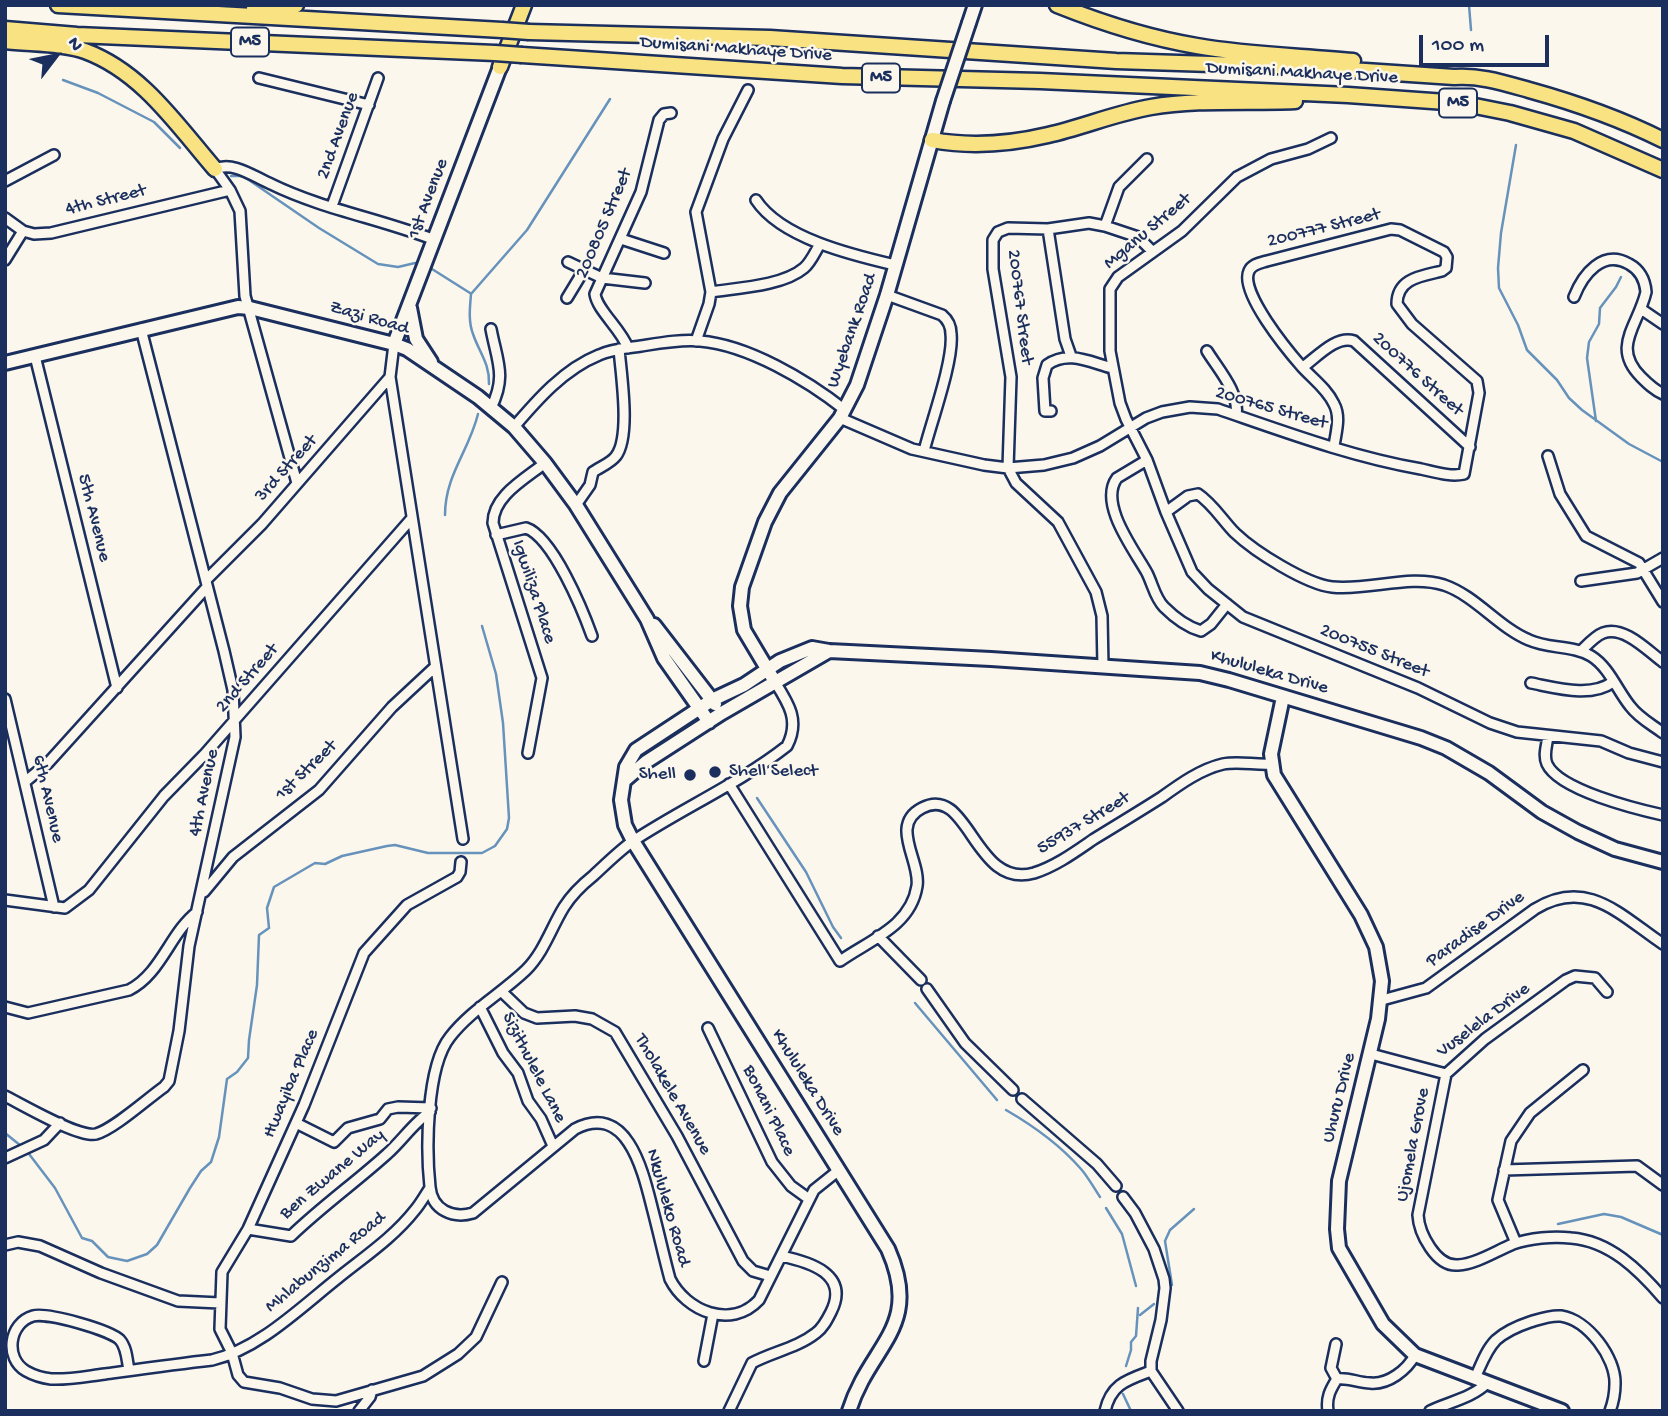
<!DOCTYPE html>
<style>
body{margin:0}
#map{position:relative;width:1668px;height:1416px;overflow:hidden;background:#fbf7ec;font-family:"Gochi Hand",sans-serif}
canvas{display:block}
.frame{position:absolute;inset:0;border:7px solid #1b2f5e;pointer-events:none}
.north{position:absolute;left:21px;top:21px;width:70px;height:70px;-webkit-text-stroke:5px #fbf7ec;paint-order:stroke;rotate:58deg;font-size:19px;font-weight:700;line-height:28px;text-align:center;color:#1b2f5e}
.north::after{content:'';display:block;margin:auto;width:24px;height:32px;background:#1b2f5e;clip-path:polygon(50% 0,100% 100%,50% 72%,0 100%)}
.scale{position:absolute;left:1419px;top:35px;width:130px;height:32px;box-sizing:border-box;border:4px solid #1b2f5e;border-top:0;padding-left:9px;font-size:21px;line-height:24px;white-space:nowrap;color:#1b2f5e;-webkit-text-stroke:5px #fbf7ec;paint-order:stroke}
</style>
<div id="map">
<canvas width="1668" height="1416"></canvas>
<div class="frame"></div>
<div class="north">N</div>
<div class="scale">100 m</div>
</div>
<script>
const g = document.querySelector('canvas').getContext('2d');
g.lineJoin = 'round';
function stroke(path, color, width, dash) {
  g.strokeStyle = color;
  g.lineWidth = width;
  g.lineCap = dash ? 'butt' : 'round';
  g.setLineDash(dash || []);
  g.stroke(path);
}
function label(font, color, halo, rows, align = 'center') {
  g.font = font + ' "Gochi Hand",sans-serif';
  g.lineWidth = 5;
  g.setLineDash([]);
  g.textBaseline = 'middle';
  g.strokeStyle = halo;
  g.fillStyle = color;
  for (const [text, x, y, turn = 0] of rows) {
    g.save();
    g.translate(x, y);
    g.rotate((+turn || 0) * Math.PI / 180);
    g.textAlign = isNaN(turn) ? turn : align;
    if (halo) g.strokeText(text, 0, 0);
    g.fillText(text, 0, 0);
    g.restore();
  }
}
const stream = new Path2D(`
 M1469 5 1471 30
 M63 80 98 93 154 122 180 148
 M1516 145 1501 233 1498 268 1499 288 1518 325 1527 350 1557 380 1569 398 1582 410 1629 444 1663 462
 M231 176H243L319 228 378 264 398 267 415 263
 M432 269 470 293
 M489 384C490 364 479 352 473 334 468 321 470 307 471 294L527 230 610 99
 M1596 421 1587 358 1589 342 1599 324 1600 308 1616 287 1621 277
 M445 515C445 475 469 451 478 414
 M757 798 806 872 833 927 841 938
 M915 1003 997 1100
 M1006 1110C1032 1125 1061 1146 1081 1169 1088 1177 1094 1188 1100 1197
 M5 1133 26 1150 55 1188 82 1238 92 1241 108 1257 127 1261 147 1254 157 1245 190 1188 201 1171 211 1162 219 1137 227 1079 237 1072 248 1058 249 1040 257 985 259 935 269 928 267 908 274 887 315 863 325 864 342 856 387 846 395 845 428 853H482L495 846 507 829 509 818 503 723 496 674 482 626
 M1106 1208 1122 1234 1136 1286
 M1558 1224 1604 1214 1621 1217 1663 1235
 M1172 1285 1165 1241 1170 1230 1194 1209
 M1140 1315 1154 1304
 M1126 1366 1131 1350V1342L1136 1336 1138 1308
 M1123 1394 1131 1411`);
const street = new Path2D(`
 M259 78 369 105
 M1331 138 1308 149 1271 159 1237 177 1182 231 1118 277 1110 289V351L1120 403 1126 419 1147 460 1166 512 1192 572 1208 589 1243 617 1418 688 1490 723 1517 732 1601 741 1629 753 1663 762
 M5 181 54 155
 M756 200C781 238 852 255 895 265
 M332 206 378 78
 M5 218 23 231
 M1105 226 1119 187 1147 159
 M1048 229 1065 339 1071 356
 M621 239 664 253
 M5 260 23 231 34 234 51 233 230 190
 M568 262 602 278 645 283
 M711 292C737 288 783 286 804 268 811 262 815 252 820 244
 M887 295 942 315C948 320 951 326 951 334 954 360 931 423 924 451
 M1574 297C1583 274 1603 249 1629 264 1640 270 1645 280 1646 292 1638 326 1611 347 1641 377 1648 384 1654 390 1663 394
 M567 298 584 270
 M1641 309 1663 324
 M491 329C497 361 507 376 491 408
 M696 341 709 304 711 292 696 212 723 139 748 90
 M394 344 390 377 463 839
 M628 348C621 329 597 310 595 294L641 192 659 120 664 114 671 113
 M1207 351C1218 369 1240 393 1236 415
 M35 356 117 688
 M1303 367C1317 357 1336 335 1354 341L1470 447
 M1051 411H1045L1043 378 1047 365C1068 350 1089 362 1112 368
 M840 418 912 449 984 465 1008 468 1044 465 1073 458 1100 446 1146 418 1162 412 1190 407 1218 409C1285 432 1352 457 1421 469 1435 472 1450 477 1464 474L1479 393 1477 381 1412 324 1397 304C1397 278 1422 276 1442 271L1446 268 1447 257 1444 252 1400 230 1391 229 1267 261C1260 263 1252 264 1249 271 1239 292 1288 351 1302 367 1313 379 1327 389 1334 404 1341 417 1336 432 1334 446
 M514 427C537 400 564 369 599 355 612 349 627 348 641 346 660 343 682 339 700 341 748 345 807 380 845 410
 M1548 456 1560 494 1586 536 1639 563 1663 602
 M1147 460 1117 478C1098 504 1135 551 1147 573 1153 585 1155 598 1164 607 1174 617 1187 627 1201 631L1211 624 1227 604
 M297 483 245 296 240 211 230 190 215 169C234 161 254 177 271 184 322 209 381 219 435 240
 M576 505 590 485 593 472C600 467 611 463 616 456 631 436 621 374 619 349
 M1166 512 1188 496 1198 494C1213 504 1223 521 1235 533 1255 552 1306 584 1332 587 1369 591 1409 574 1444 585 1476 596 1498 627 1529 640 1548 649 1573 645 1591 656 1609 667 1617 690 1630 706 1639 718 1651 724 1663 733
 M496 535 526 528C553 537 583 611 592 636
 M206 580 262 524 390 377
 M1581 581 1637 573 1663 558
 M1581 651C1587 645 1595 636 1603 633 1624 625 1648 651 1663 662
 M1103 667 1102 616 1096 592 1058 522 1016 483 1008 468 1011 377 993 269V240L998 232 1008 228 1048 229 1089 223 1105 226 1138 237 1152 251
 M775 682C789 704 800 721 787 746 740 783 683 808 633 841 619 851 606 864 593 876 583 884 571 896 564 907 551 928 544 952 526 970 501 994 471 1010 450 1037 426 1067 426 1150 430 1187 432 1210 453 1219 473 1213L575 1129C629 1101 644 1176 653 1211 659 1234 664 1257 670 1279 686 1311 731 1330 759 1300L814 1190 839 1170
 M1531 683C1557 688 1591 698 1613 682
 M5 699 54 907
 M1548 736C1547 745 1543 755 1547 764 1559 790 1636 809 1663 815
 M528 753 542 678 493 523C493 496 525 479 545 463
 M26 781 48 763 207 587
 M729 784 840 961C870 940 911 926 917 886 921 861 889 825 922 808 969 783 974 890 1034 873 1056 866 1075 852 1094 839 1117 825 1140 811 1162 797 1180 784 1201 769 1223 764 1238 761 1255 765 1271 764
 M461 862 460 872 457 877 407 905 364 953 304 1105 248 1229 222 1272 220 1329 232 1353 238 1375 244 1382 280 1388 312 1399 336 1401 423 1376 458 1354 476 1337 502 1282
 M204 892 233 857 319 790 392 707 435 667
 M5 900 65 908 89 890 164 796 204 755 412 518
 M878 936 921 980
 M927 989 965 1043 1013 1090
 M501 991 524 1013 537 1018 575 1016 592 1019 615 1032 677 1136 743 1261 753 1271 770 1276
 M1382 1000 1426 988 1535 909C1587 877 1620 915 1663 944
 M5 1007 28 1013 129 990C161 974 170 933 197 912
 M480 1007 503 1053 518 1073 528 1101 541 1119 553 1146
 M708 1028 772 1162 791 1186 809 1199
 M1371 1054 1446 1074 1485 1039 1566 980 1575 976 1595 978 1607 992
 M1446 1074 1418 1215C1419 1233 1436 1267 1458 1265 1476 1264 1496 1251 1513 1244 1530 1238 1553 1236 1571 1238 1610 1241 1639 1270 1663 1298
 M5 1096C23 1105 79 1138 96 1134 114 1129 147 1099 164 1087L169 1081 179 1031 189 946 235 737 233 690 224 651 141 329
 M1022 1099 1097 1164 1116 1186
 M296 1123 334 1142 348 1128 380 1119 388 1109 398 1107 431 1108
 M5 1158 44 1140 60 1123
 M1504 1170 1637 1166 1663 1185
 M1123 1197 1135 1213 1154 1249 1164 1279 1165 1288 1161 1320 1151 1361V1371L1178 1411
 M248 1229 291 1236C321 1207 356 1182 387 1154 401 1142 415 1121 430 1112
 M1516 1243 1498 1200 1511 1141 1530 1113 1583 1070
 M5 1245 18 1242 40 1246 101 1273 178 1301 220 1303
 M1336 1344 1331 1368 1337 1379
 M704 1361 713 1314
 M129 1370C127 1361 127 1348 120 1340 110 1330 47 1312 33 1316 9 1323 4 1358 26 1371 33 1375 43 1378 51 1379 69 1380 88 1376 105 1374 141 1369 176 1364 212 1360 259 1349 300 1308 338 1278 364 1257 394 1237 415 1210 421 1203 425 1195 430 1188
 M1475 1378C1481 1365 1486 1350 1496 1340 1505 1332 1518 1326 1530 1322 1540 1319 1550 1315 1561 1316 1588 1320 1616 1358 1615 1384 1615 1393 1613 1403 1610 1411
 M1337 1379C1348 1377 1358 1383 1370 1383 1388 1385 1407 1370 1415 1355
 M359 1411 370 1397 372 1390
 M729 1411 752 1363C772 1352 797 1348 816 1333 823 1328 827 1320 831 1312 850 1274 810 1262 781 1256
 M1105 1411C1111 1384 1127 1380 1151 1371
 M1328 1411C1326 1398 1330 1390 1337 1379
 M1430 1411C1449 1402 1472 1398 1487 1383`);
const secondary = new Path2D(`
 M969 23 975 5
 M410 308 416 339 431 362
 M394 344 500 67
 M5 363 238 307 250 308 394 344 407 349 478 397 514 427 545 463 576 505 647 619 664 658 709 722
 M654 625 715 704
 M775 682 744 630 740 606 742 587 765 522 780 493 840 418 857 385 887 295 943 101
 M1283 697 1271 754 1274 775 1361 915 1376 947 1382 981 1378 1019 1339 1181 1337 1229 1339 1248 1383 1324 1415 1355 1562 1411
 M625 780 646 762 722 713 829 651
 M849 1411C870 1344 923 1328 888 1249L633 841 625 825 621 800 626 767 636 750 712 700 744 685 780 661 812 648 829 651 991 659 1200 673 1229 680 1421 738 1446 748 1489 773 1542 812 1578 832 1615 849 1663 862`);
const primary = new Path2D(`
 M58 5 502 30
 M1057 5C1102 23 1149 38 1197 46 1248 55 1301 56 1353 61
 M254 9 296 5
 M5 29 77 35 495 53
 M529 32 770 38 1116 61 1306 67 1454 77C1480 75 1504 83 1529 90 1576 103 1619 118 1663 140
 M5 41C29 44 63 43 85 51 142 72 177 125 215 169
 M522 55 842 76 1040 81 1348 95 1460 103 1510 113 1574 131 1663 170
 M500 67 524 5
 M932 140C970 147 1010 144 1048 135 1083 127 1116 113 1151 107 1198 99 1248 103 1295 101`);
const secondaryBridge = new Path2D(`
 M943 101 969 23`);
const primaryBridge = new Path2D(`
 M502 30 529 32
 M495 53 522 55`);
const markers = [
 [715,772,7,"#1b2f5e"],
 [690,775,7,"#1b2f5e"]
];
const shields = [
 [250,42,38],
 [881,78,38],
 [1458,103,38]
];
const shieldNames = [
 ["M5",250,42],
 ["M5",881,78],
 ["M5",1458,103]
];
const streetNames = [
 ["Dumisani Makhaye Drive",736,50,4],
 ["Dumisani Makhaye Drive",1302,74,3],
 ["2nd Avenue",339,136,-70],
 ["1st Avenue",429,199,-69],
 ["4th Street",106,201,-14],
 ["200805 Street",605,224,-67],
 ["200777 Street",1324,229,-14],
 ["Mganu Street",1148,232,-40],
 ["200767 Street",1019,307,83],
 ["Zazi Road",369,319,16],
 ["Wyebank Road",853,331,-71],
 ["200776 Street",1417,375,42],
 ["200765 Street",1271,409,16],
 ["3rd Street",287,469,-48],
 ["5th Avenue",93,518,76],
 ["Igwiliza Place",533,592,72],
 ["200755 Street",1374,652,22],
 ["Khululeka Drive",1269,673,16],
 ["2nd Street",248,679,-49],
 ["1st Street",307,771,-44],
 ["4th Avenue",205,793,-78],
 ["6th Avenue",47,799,77],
 ["55937 Street",1084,824,-31],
 ["Paradise Drive",1476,930,-36],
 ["Vuselela Drive",1484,1021,-37],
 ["Sizithulele Lane",533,1068,63],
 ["Khululeka Drive",807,1083,58],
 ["Hwayiba Place",292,1084,-67],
 ["Tholakele Avenue",672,1095,60],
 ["Uhuru Drive",1340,1098,-76],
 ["Bonani Place",768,1111,64],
 ["Ujomela Grove",1414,1145,-79],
 ["Ben Zwane Way",333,1175,-40],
 ["Nkululeko Road",667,1208,74],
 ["Mhlabunzima Road",326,1263,-39]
];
const poiNames = [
 ["Shell Select",729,772],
 ["Shell",676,775,"right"]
];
stroke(stream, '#6692bb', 2.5);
stroke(street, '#1b2f5e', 14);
stroke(secondary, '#1b2f5e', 18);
stroke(primary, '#1b2f5e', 19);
stroke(street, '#fbf7ec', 9);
stroke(secondary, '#fbf7ec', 12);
stroke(primary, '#f8e281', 14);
stroke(secondaryBridge, '#1b2f5e', 18, []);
stroke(primaryBridge, '#1b2f5e', 19, []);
stroke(secondaryBridge, '#fbf7ec', 12);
stroke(primaryBridge, '#f8e281', 14);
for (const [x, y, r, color] of markers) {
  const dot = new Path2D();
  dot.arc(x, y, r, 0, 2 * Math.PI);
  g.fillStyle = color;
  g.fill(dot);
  stroke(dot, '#fbf7ec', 2.5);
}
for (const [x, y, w] of shields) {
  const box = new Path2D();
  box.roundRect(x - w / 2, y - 14.5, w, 29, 5);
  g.fillStyle = '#fbf7ec';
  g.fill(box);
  stroke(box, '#1b2f5e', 2);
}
label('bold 18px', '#1b2f5e', null, shieldNames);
label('19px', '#1b2f5e', '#fbf7ec', streetNames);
label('19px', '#1b2f5e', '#fbf7ec', poiNames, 'left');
</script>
